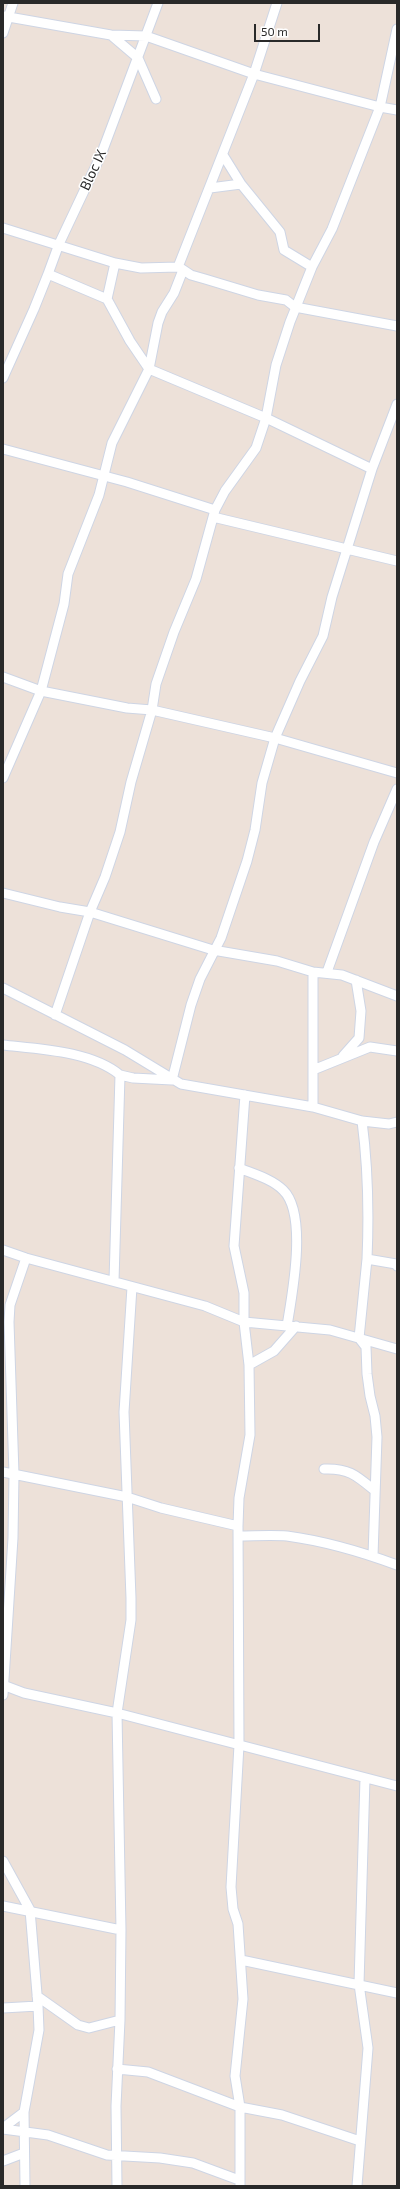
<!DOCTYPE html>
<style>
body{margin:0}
#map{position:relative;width:400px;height:2189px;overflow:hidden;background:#ede1d9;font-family:"Exo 2",sans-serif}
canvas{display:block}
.frame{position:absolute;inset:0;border:4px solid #292929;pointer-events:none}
.scale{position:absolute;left:254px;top:24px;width:66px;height:18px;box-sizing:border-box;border:2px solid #292929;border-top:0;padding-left:5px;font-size:12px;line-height:14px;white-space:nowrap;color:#292929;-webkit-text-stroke:3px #fff;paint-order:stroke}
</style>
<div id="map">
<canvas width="400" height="2189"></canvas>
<div class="frame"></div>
<div class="scale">50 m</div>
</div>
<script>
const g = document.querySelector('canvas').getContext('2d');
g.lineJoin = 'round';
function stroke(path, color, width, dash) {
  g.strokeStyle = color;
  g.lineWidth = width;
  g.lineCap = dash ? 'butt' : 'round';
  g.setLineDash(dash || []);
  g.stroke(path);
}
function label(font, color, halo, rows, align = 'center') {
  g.font = font + ' "Exo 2",sans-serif';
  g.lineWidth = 3;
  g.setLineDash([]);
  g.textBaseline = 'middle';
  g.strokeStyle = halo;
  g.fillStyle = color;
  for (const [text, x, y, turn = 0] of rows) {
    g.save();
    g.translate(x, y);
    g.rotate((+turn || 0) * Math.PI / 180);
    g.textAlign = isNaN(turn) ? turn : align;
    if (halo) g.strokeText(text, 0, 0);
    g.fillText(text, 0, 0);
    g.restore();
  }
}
const minor = new Path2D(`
 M3 16 111 35 146 36 254 74 277 3
 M3 33 13 3
 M111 35 138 58 156 99
 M223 155 241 184
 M210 188 241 184 280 232 284 250 312 267
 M3 228 115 263
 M179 267 191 275 205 279 258 295 286 300 295 307 397 326
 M107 299 48 274 59 244 101 155 158 3
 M3 378 34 309 48 274
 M3 449 127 482 215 510
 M372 469 266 418 149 369 130 341 107 299 115 263 141 268 178 267 254 74 380 107 397 29
 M213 517 397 561
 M3 677 41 691 127 708 152 710 275 738 397 773
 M3 778 41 691 64 604 68 574 99 495 112 443 149 369 158 323 162 312 174 293 183 270
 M3 893 60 907 90 912 213 950 277 961 313 972 342 975 397 996
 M313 972V1070
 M327 972 374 842 397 789
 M3 988 125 1050 181 1084 313 1107 362 1121 389 1124 397 1122
 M55 1015 90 912 105 877 120 832 131 782 152 710 156 684 174 632 196 579 215 510 225 491 256 448 266 418 276 365 290 322 312 267 332 229 380 107 397 110
 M3 1045C39 1049 91 1051 120 1075L114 1281
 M343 1056 359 1038 361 1011 356 980
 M120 1075 133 1078 172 1080 191 1005 200 979 221 938 247 861 255 830 262 783 275 738 300 681 323 636 332 597 372 469 397 404
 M313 1107V1070L370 1047 397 1051
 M362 1121C368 1167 369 1213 367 1259L396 1264 397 1266
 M239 1168C254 1174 272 1179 283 1190 308 1214 292 1295 287 1326
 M3 1250 26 1258 205 1306 244 1322 330 1330 397 1349
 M367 1259 359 1338 366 1347 367 1374 370 1396 375 1416 377 1437 373 1556
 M249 1365 274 1351 296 1326
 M324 1469C348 1468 356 1475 374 1490
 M3 1472 127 1497 161 1508 238 1526
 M238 1536C254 1536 271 1535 287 1536 324 1541 362 1552 397 1565
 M3 1685 24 1693 117 1713 397 1786
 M3 1695 13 1538 14 1474 9 1322 10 1305 26 1258
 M3 1861 30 1910 38 2006 39 2030 24 2112 25 2186
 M3 1906 121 1930
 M241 1960 397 1993
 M37 1996 78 2025 89 2028 120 2020
 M3 2008 38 2006
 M117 2069 148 2072 240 2107 282 2115 360 2141
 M3 2128 24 2112
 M3 2129 48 2135 107 2155 160 2158 193 2163 239 2180
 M3 2161 24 2153
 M117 2186 116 2106 120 2020 121 1930 117 1713 131 1620V1598L124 1412 132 1287
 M240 2186V2107L235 2076 243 1999 238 1924 233 1909 231 1887 239 1745 238 1526 239 1498 250 1435 249 1365 244 1322V1293L234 1246 245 1095
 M357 2186 368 2048 359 1984 365 1778`);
const streetNames = [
 ["Bloc IX",93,170,-65]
];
stroke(minor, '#ced5e4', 11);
stroke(minor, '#fff', 9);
label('14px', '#292929', '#fff', streetNames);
</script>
